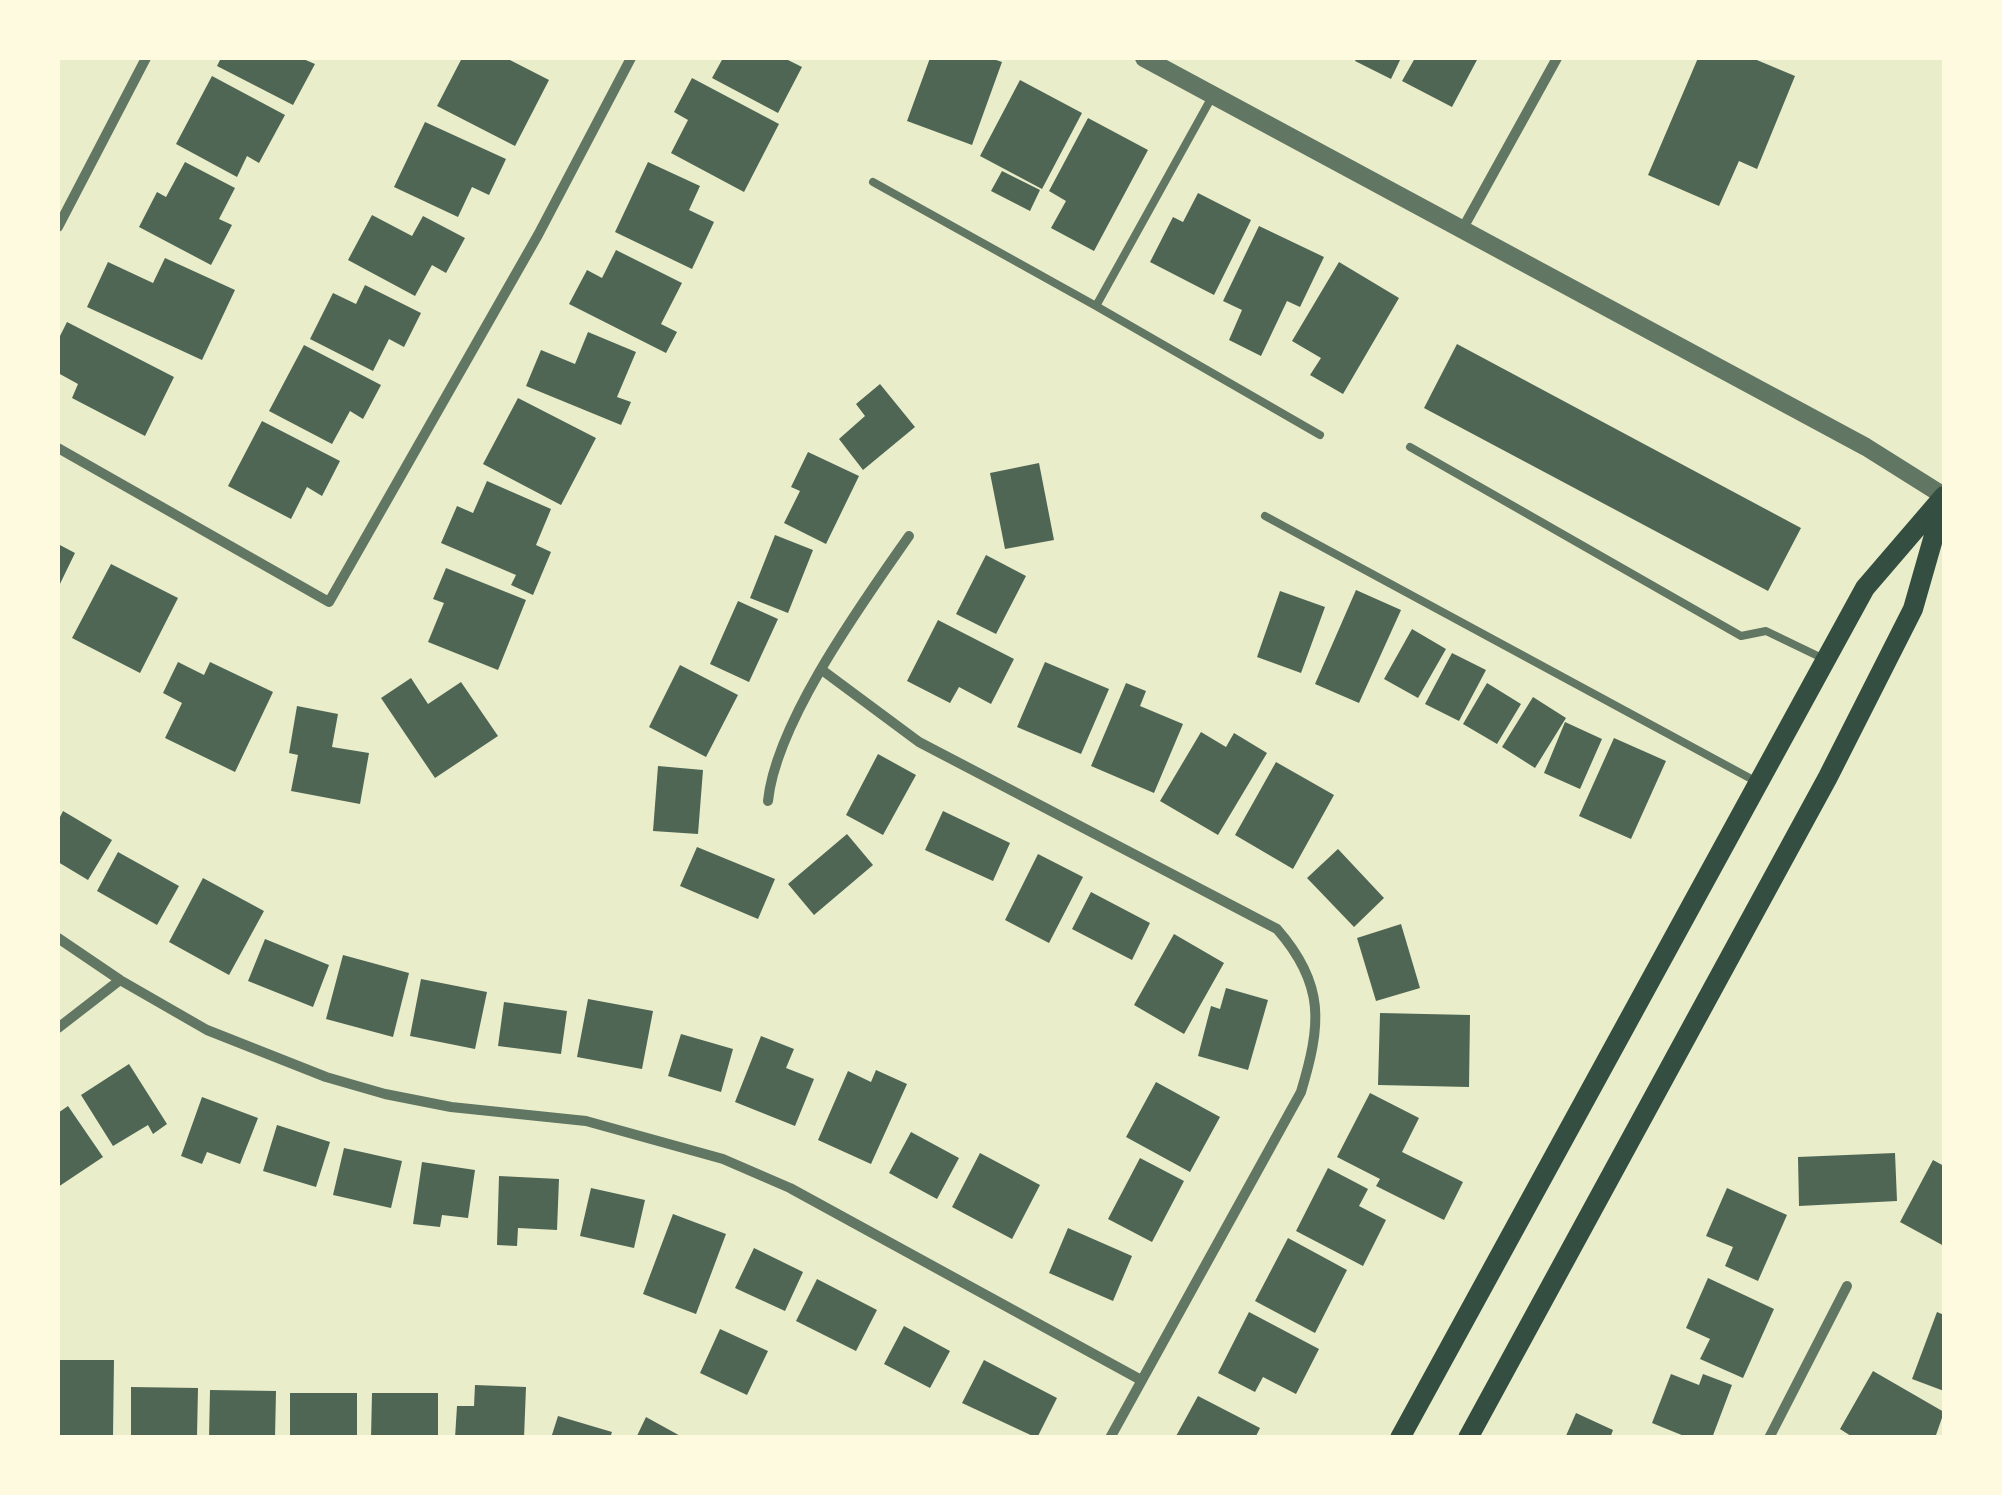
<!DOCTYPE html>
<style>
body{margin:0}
#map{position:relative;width:2002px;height:1495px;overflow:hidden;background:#e9edc9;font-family:Overpass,sans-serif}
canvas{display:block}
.frame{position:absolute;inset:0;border:60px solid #fefae0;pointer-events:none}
</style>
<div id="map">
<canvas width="2002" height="1495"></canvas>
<div class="frame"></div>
</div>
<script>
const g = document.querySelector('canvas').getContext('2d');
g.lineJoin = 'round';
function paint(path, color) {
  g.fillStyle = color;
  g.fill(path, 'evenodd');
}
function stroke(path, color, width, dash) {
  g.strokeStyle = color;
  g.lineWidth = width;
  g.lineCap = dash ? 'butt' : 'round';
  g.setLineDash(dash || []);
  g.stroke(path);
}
const building = new Path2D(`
 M221 58H301L315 64 293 105 217 66Z
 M462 58H506L549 80 515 146 437 106Z
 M723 58H784L802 67 778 113 712 78Z
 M930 58H990L1002 62 972 145 907 121Z
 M1357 58H1401L1391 79 1355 61Z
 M1415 58H1478L1452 107 1402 81Z
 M1698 58H1752L1795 76 1757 169 1739 161 1719 206 1648 175Z
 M212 76 285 115 259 163 247 156 237 177 176 144Z
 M692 78 779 124 744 192 671 153 688 120 674 112Z
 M1020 80 1082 113 1042 189 980 156Z
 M1088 118 1148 150 1094 251 1051 228 1066 201 1049 191Z
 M425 122 506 159 489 195 472 187 458 217 394 187Z
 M185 162 235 188 219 219 232 225 211 265 139 227 157 192 166 197Z
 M648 162 700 186 689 210 714 222 692 269 615 232Z
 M1002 171 1040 190 1030 211 991 191Z
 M1198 193 1251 220 1214 295 1150 262 1173 217 1183 222Z
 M372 215 412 236 423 216 465 238 446 273 432 265 415 296 348 260Z
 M1259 226 1324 257 1300 307 1287 301 1261 356 1229 340 1242 310 1223 301Z
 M616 250 682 283 661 324 677 332 666 353 569 304 587 270 602 278Z
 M165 258 235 290 202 360 87 307 108 262 153 283Z
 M1339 262 1399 298 1343 394 1310 375 1321 358 1292 341Z
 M365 285 421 313 404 347 389 339 373 371 310 339 333 293 356 304Z
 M67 322 174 377 145 436 72 398 78 384 58 373V340Z
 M588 332 636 352 617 397 631 402 621 425 526 386 541 350 575 364Z
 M1457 344 1801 528 1768 591 1424 408Z
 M304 345 381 385 363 419 350 411 332 444 269 411Z
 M880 384 915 427 863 470 839 439 865 416 856 404Z
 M518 398 596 438 561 505 483 464Z
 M262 421 340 461 322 496 307 487 291 519 228 486Z
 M808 452 859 476 826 544 784 523 800 491 791 487Z
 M1039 463 1054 540 1005 549 990 473Z
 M487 481 551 509 536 545 551 552 533 595 511 585 516 575 441 543 457 506 473 513Z
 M775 535 813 550 788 613 750 598Z
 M58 544 75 553 58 588Z
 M986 555 1026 576 996 634 956 614Z
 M111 564 178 598 140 673 72 638Z
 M446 568 526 600 498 670 428 642 444 603 433 599Z
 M1356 590 1401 610 1359 703 1315 684Z
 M1280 591 1325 607 1301 673 1257 657Z
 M738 601 778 619 749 682 710 664Z
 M938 620 1014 659 991 704 959 687 950 703 907 681Z
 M1412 629 1446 649 1418 698 1384 679Z
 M1452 653 1486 670 1459 721 1425 704Z
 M178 662 204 675 210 662 273 692 235 772 165 738 182 703 163 693Z
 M1045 662 1109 689 1081 754 1017 727Z
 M680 665 738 695 706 757 649 727Z
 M411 678 428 704 461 682 498 736 435 778 381 698Z
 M1126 683 1146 691 1140 706 1183 724 1154 793 1091 766Z
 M1487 683 1521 704 1497 744 1463 724Z
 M1533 697 1566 718 1535 768 1502 747Z
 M297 706 338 714 332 747 369 753 360 804 291 791 298 755 289 753Z
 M1565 722 1602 739 1580 789 1544 773Z
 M1201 732 1226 747 1234 733 1267 753 1218 835 1160 801Z
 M1614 738 1666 761 1631 839 1579 816Z
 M878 754 916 775 883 835 846 815Z
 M1276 762 1334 795 1293 869 1235 835Z
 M658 766 703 770 698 834 653 831Z
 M63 811 112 840 88 880 58 862V821Z
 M943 811 1010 843 993 881 925 850Z
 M847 834 873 865 814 915 788 884Z
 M697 847 775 879 758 919 680 886Z
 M1338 849 1384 898 1354 927 1307 878Z
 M118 852 179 886 157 925 97 891Z
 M1038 854 1083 877 1049 943 1005 920Z
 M203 878 264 911 229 975 169 942Z
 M1091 892 1150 923 1132 960 1072 929Z
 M1401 924 1420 988 1376 1001 1357 938Z
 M1174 934 1224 963 1184 1034 1134 1005Z
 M265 939 329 965 313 1007 248 981Z
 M343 955 409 973 393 1037 326 1019Z
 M421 979 487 992 475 1049 410 1036Z
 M1226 988 1268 1000 1248 1070 1198 1056 1211 1006 1220 1009Z
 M588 999 653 1011 642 1069 577 1057Z
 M504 1002 567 1011 561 1054 498 1046Z
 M1380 1013 1470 1015 1469 1087 1378 1085Z
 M681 1034 733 1049 721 1092 668 1076Z
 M761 1036 794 1049 786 1068 814 1079 795 1126 735 1102Z
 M129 1064 167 1124 153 1134 148 1125 113 1146 81 1095Z
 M876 1070 907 1084 871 1164 818 1140 848 1071 871 1082Z
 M1156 1082 1220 1117 1190 1172 1126 1137Z
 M1370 1093 1419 1118 1402 1152 1463 1182 1444 1220 1376 1186 1380 1179 1337 1157Z
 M202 1097 258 1118 240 1164 207 1152 202 1164 181 1156Z
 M68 1106 103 1157 58 1187V1113Z
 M277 1125 330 1142 316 1187 263 1171Z
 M911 1132 959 1158 937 1199 889 1173Z
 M344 1148 402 1161 391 1208 333 1195Z
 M980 1153 1040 1185 1012 1239 952 1207Z
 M1895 1153 1897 1201 1799 1206 1798 1157Z
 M1140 1158 1184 1181 1152 1242 1108 1219Z
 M1933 1160 1944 1166V1246L1900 1222Z
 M422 1162 475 1170 468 1218 442 1215 440 1227 413 1224Z
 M1328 1168 1368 1189 1359 1206 1386 1220 1363 1266 1296 1231Z
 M499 1176 559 1179 557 1230 518 1228 517 1246 497 1245Z
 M591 1188 645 1200 634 1248 580 1236Z
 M1727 1188 1787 1215 1758 1281 1725 1266 1733 1247 1706 1236Z
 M673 1214 726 1234 696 1314 643 1294Z
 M1068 1228 1132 1256 1113 1301 1049 1273Z
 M1288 1238 1347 1270 1315 1333 1255 1301Z
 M754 1248 803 1272 785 1311 735 1288Z
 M1708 1278 1774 1309 1743 1378 1700 1359 1710 1339 1686 1328Z
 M817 1279 877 1310 856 1351 796 1321Z
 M1249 1312 1319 1349 1296 1394 1263 1377 1255 1392 1218 1373Z
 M1937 1312 1944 1315V1391L1912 1379Z
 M904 1326 950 1351 930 1388 884 1364Z
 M720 1329 768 1351 747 1395 700 1373Z
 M58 1360H114L113 1436 58 1435Z
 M984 1360 1057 1398 1037 1438 962 1403Z
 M1873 1371 1944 1412 1935 1438H1854L1840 1429Z
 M1671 1374 1699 1385 1703 1374 1732 1385 1712 1438H1689L1652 1423Z
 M475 1385 526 1387 524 1438H455L457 1406H474Z
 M131 1387 198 1388 197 1436 131 1435Z
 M210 1390 276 1391 275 1438H209Z
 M290 1393H357V1438H290Z
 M372 1393H438V1438H371Z
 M1198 1396 1260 1428 1255 1438H1175Z
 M1576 1413 1613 1430 1610 1438H1565Z
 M558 1416 612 1432 610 1438H551Z
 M646 1417 684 1438H636Z`);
const service = new Path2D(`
 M873 182 1096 306 1213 95
 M1096 306 1320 435
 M1410 447 1741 636 1766 631 1822 658
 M1265 516 1757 782`);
const minor = new Path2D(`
 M58 227 146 58
 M1463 228 1557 58
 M58 448 329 602 538 235 631 58
 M822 670 919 742 1277 929C1326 985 1321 1025 1301 1092L1110 1438
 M768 801C776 722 863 602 909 536
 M58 938 120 980 207 1030 326 1077 385 1094 451 1107 586 1121 723 1159 790 1188 1141 1380
 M58 1028 120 980
 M1769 1438 1847 1286`);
const tertiary = new Path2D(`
 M1144 58 1866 447 1944 496`);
const secondary = new Path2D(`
 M1400 1438 1865 588 1944 496
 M1468 1438 1828 777 1913 609 1943 504`);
paint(building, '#4f6655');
stroke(service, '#617663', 8);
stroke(minor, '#617663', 10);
stroke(tertiary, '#617663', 18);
stroke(secondary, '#344e41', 20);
</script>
